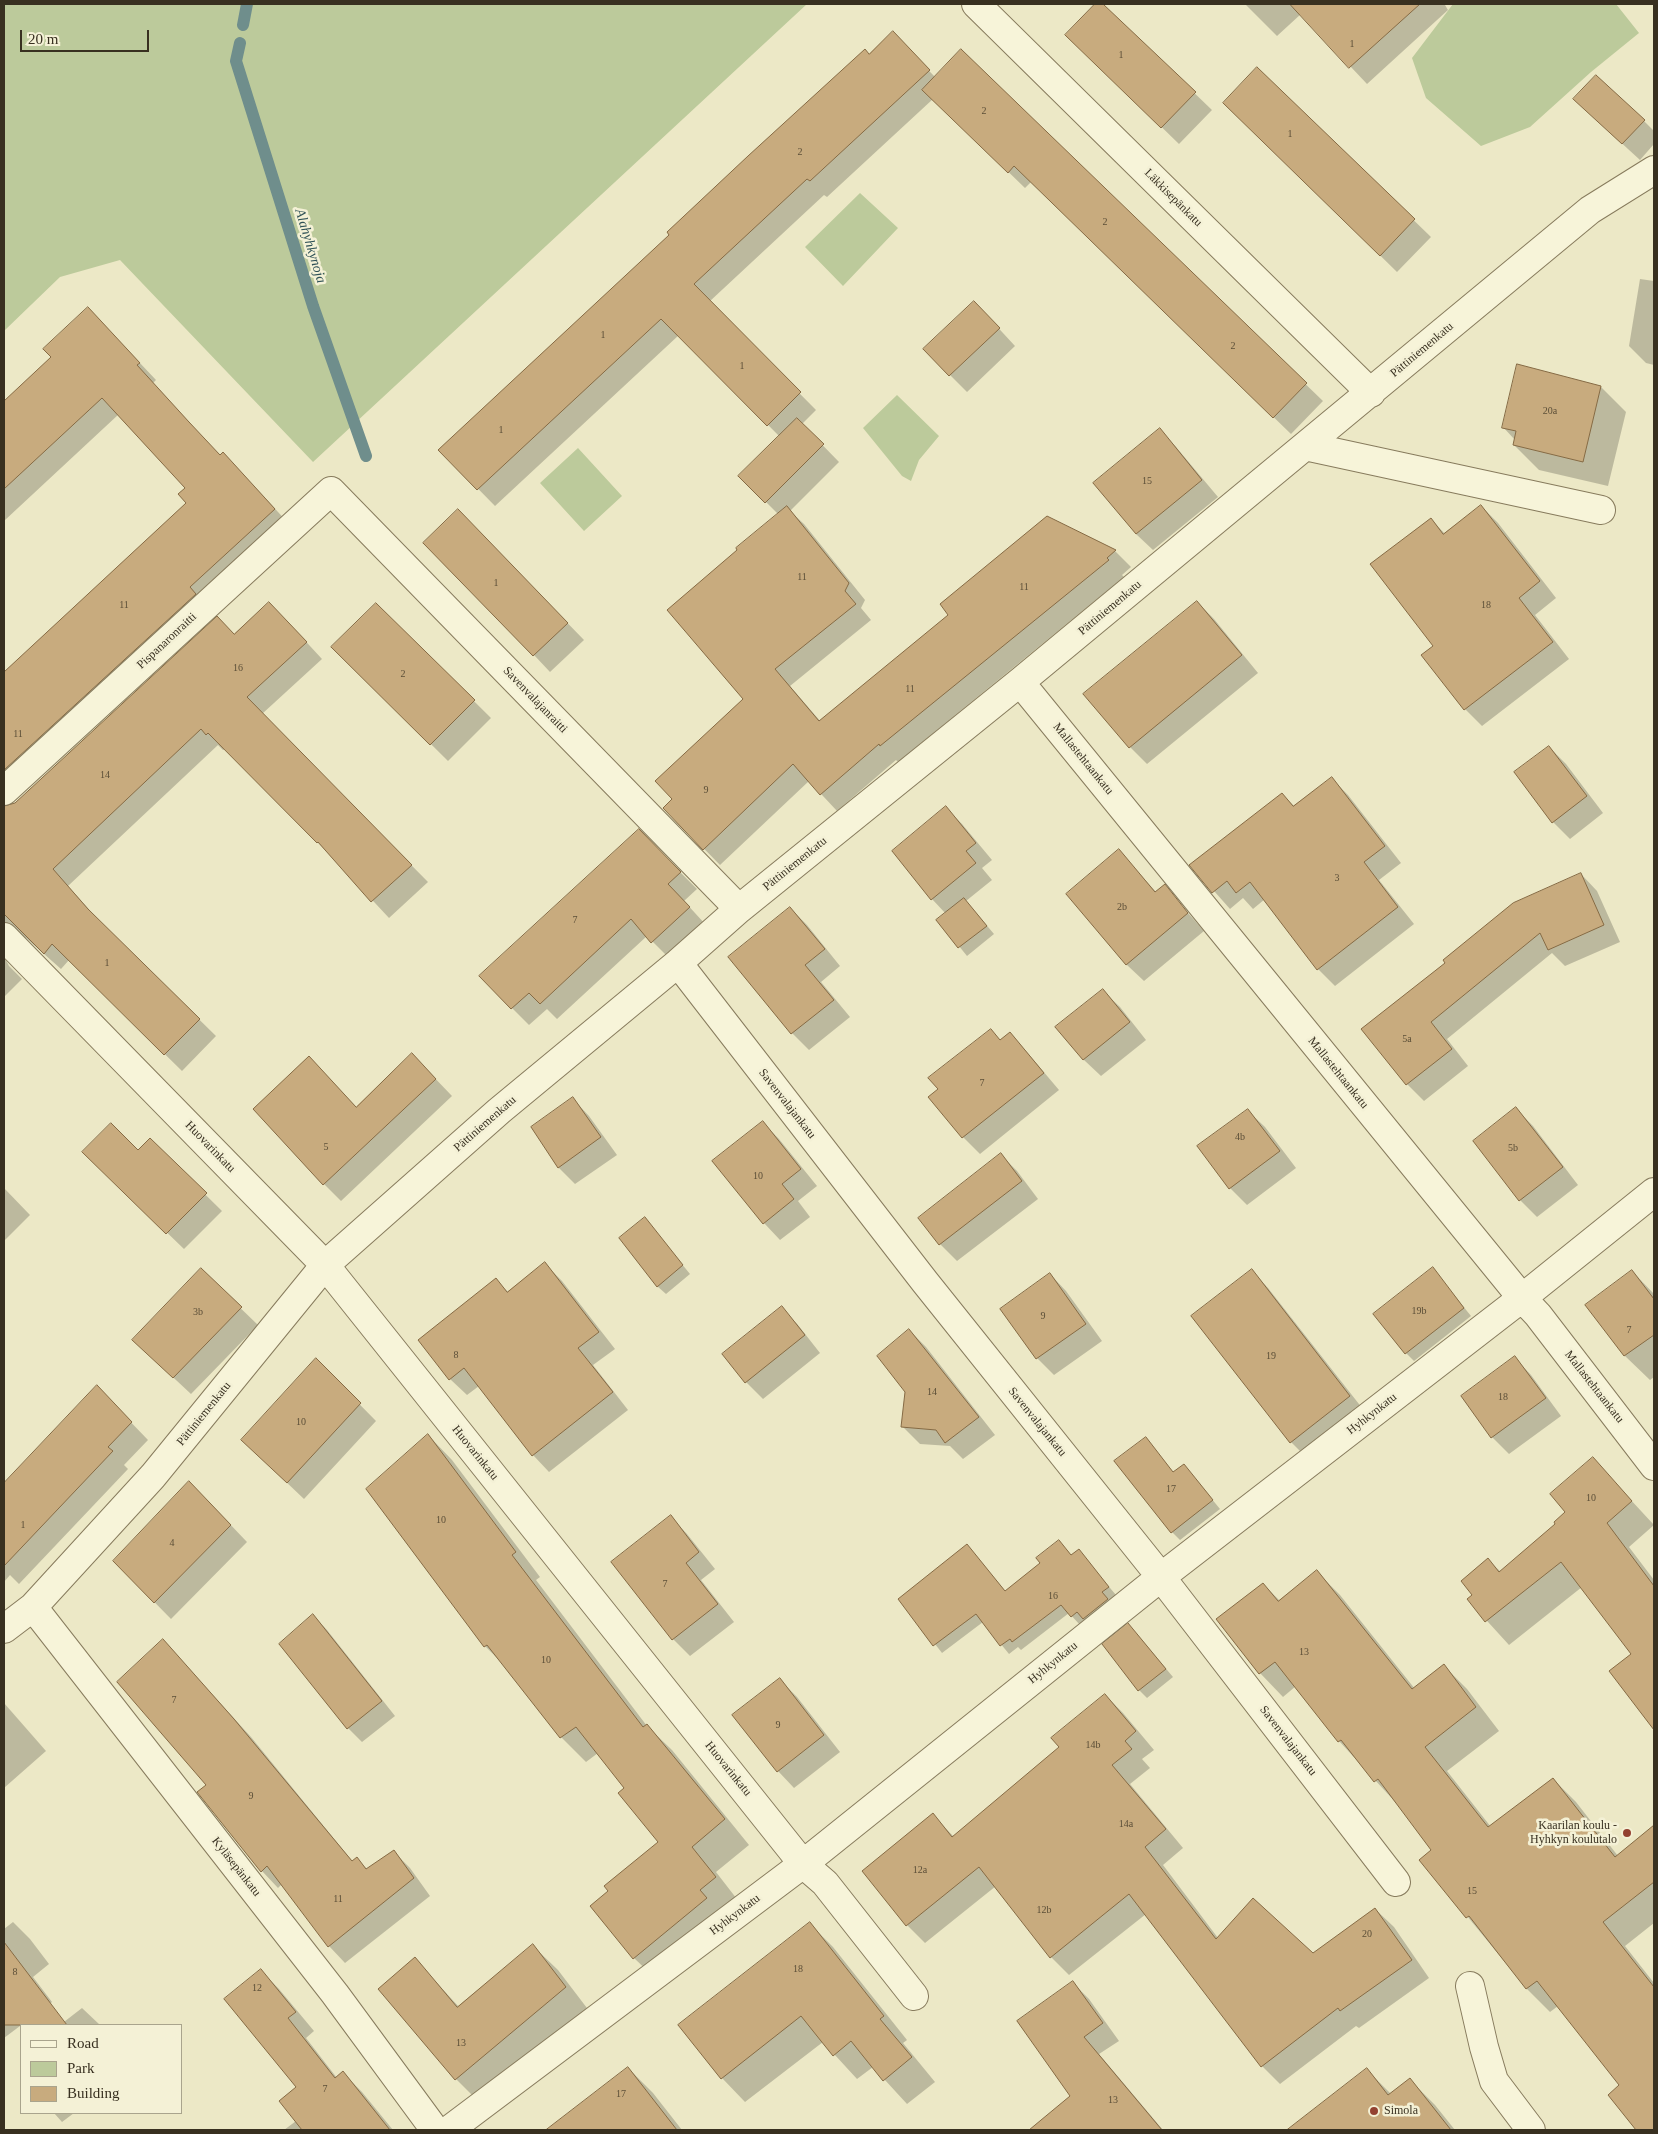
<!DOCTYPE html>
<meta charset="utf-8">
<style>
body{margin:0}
#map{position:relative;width:1658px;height:2134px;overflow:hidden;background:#ece8c6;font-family:"Times New Roman",serif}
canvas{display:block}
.frame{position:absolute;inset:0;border:5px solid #383020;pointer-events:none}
.legend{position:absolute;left:20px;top:2024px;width:162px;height:90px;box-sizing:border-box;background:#f4f1d6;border:1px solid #a9a48d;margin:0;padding:6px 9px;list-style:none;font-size:15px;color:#383020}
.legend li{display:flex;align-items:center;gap:10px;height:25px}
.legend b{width:25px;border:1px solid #a9a48d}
.scale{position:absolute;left:20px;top:30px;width:129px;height:22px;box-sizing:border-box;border:2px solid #383020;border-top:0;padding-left:6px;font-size:15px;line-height:18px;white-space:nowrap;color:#383020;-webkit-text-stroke:4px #f4f1d6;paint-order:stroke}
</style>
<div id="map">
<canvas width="1658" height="2134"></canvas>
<div class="frame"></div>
<ul class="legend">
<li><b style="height:6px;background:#f7f4d9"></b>Road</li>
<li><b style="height:14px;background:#bcca9b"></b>Park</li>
<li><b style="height:14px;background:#c8ab7e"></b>Building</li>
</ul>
<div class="scale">20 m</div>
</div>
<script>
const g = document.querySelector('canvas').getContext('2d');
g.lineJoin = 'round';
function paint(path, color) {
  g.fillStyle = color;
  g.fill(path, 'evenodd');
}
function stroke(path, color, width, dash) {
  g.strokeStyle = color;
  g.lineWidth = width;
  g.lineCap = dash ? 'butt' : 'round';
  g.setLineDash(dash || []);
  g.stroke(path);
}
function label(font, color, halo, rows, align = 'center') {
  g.font = font + ' "Times New Roman",serif';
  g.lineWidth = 5;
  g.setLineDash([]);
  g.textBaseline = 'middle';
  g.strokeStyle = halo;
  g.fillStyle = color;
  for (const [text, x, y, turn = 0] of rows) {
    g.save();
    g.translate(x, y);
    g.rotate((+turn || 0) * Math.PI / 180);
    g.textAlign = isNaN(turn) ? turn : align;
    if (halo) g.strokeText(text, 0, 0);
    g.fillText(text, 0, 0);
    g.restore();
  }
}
const green = new Path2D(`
 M4 4H807L313 462 120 260 60 277 4 331Z
 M1453 4H1616L1639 33 1591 72 1530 127 1481 146 1426 98 1412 58Z
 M860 193 898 228 843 286 805 247Z
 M897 395 939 436 919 460 911 481 902 476 863 428Z
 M578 448 622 496 584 531 540 483Z`);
const shadow = new Path2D(`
 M1097 4H1102L1212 110 1179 144 1067 35Z
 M1245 4H1446L1445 5 1448 10 1367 84 1301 14 1277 36Z
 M909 50 935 77 961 51 1323 401 1291 434 1031 182 1025 188 933 99 827 197 824 195 709 302 816 410 802 424 839 462 790 511 804 524 865 600 861 608 871 620 790 686 821 722 950 615 1047 517 1115 551 1131 567 1122 575 1124 577 898 762 896 760 837 811 809 781 720 865 664 808 674 799 744 699 779 515 740 476 780 437 679 335 495 506 440 450 869 55Z
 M1257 68 1431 237 1397 272 1241 119Z
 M1592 116 1644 121 1654 131V144L1640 160Z
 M1640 279 1654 281V365L1646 363 1629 346Z
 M88 308 156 380 153 383 205 440 221 456 240 471 291 526 5 804V807L15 804 235 635 286 620 322 659 262 714 428 882 389 918 334 859 225 749 223 750 218 745 68 886 102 924 216 1036 182 1071 69 960 61 969 26 938H18L5 949V958L9 966 22 979 4 997V832L9 827 4 821V673L187 503V488L119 414 4 521V402L52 357Z
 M991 320 1015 346 967 392 950 375Z
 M1601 387 1626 412 1608 486 1539 470 1514 445 1515 440 1503 427Z
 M1160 430 1176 447 1218 497 1153 550 1136 534Z
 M1481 506 1498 523 1556 598 1535 615 1569 659 1482 726 1465 709 1435 646 1431 519 1445 534Z
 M475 528 584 640 550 672 534 655Z
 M1197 602 1214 619 1258 673 1147 764 1130 747Z
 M376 604 491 718 448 761 333 647Z
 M1549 747 1566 764 1603 813 1570 839 1553 822Z
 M1332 779 1348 795 1401 863 1379 880 1414 924 1335 986 1318 969 1265 899 1253 909 1243 898 1230 909 1191 865 1282 794 1295 807Z
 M946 808 962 824 992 860 982 868 992 880 966 901 994 934 967 956 938 920 946 914 932 899Z
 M639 831 697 889 684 901 706 925 669 958 647 936 557 1019 547 1009 529 1025 512 1008Z
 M1119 851 1156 892 1164 886 1204 931 1144 981 1127 965 1068 894Z
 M1581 874 1597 891 1620 942 1565 966 1552 953 1447 1039 1468 1066 1424 1101 1407 1084 1363 1030Z
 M790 908 807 925 840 966 821 982 850 1017 809 1050 792 1033 730 957Z
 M1103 991 1120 1007 1146 1040 1101 1076 1084 1060 1057 1027Z
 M991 1031 1001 1041 1010 1034 1026 1051 1059 1090 980 1154 963 1137 940 1089Z
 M429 1072 452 1096 341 1201 324 1184 326 1075 357 1108Z
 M573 1099 589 1116 617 1155 575 1184 558 1167Z
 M1516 1109 1533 1126 1578 1185 1537 1217 1520 1200Z
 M1248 1111 1265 1127 1296 1168 1247 1205 1230 1188 1199 1146Z
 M763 1123 779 1139 817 1186 798 1201 810 1217 780 1240 764 1223Z
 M150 1140 222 1211 184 1249 101 1169 138 1152Z
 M1001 1155 1017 1171 1038 1199 957 1261 940 1244 920 1218Z
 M4 1188 30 1215 4 1241Z
 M645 1219 690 1274 666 1294 657 1286Z
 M545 1264 562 1281 615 1349 593 1365 628 1410 549 1472 533 1455 479 1386 467 1395 450 1379 496 1280 509 1293Z
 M1433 1269 1471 1316 1414 1361 1406 1353Z
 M201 1270 258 1325 191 1394 133 1340Z
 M1252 1271 1268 1288 1366 1413 1308 1459 1291 1442Z
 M1632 1271 1654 1294V1377L1650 1380 1625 1356 1587 1305Z
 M1050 1274 1066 1291 1102 1341 1054 1375 1037 1358 1002 1309Z
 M782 1308 798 1325 820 1353 763 1399 746 1382Z
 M909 1330 926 1347 995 1435 963 1459 950 1446 920 1444 903 1427Z
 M1515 1358 1531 1375 1561 1416 1509 1454 1492 1437 1462 1397Z
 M316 1360 376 1421 304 1499 242 1440Z
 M97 1387 148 1440 124 1465 128 1469 19 1584 10 1575 4 1582V1485Z
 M428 1435 452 1460 540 1577 536 1580 647 1726 672 1750 749 1845 716 1872 740 1903 659 1982 634 1958 610 1891 660 1842 626 1788 598 1753 586 1762 561 1737 508 1669 485 1646 368 1489Z
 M1145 1438 1174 1473 1184 1465 1220 1509 1180 1540 1172 1532Z
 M1593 1459 1654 1525 1629 1547 1654 1580V1724L1641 1710 1633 1655 1582 1587 1509 1645 1468 1600 1474 1595 1488 1560 1501 1572 1557 1524 1567 1512Z
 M206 1499 247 1542 171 1619 114 1561Z
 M671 1517 687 1534 715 1569 701 1580 734 1622 690 1656 673 1639Z
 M967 1545 1006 1592 1067 1550 1072 1556 1078 1550 1116 1595 1109 1601 1115 1608 1092 1627 1085 1620 1080 1625 1069 1613 1021 1650 1018 1647 1009 1654 983 1622 942 1653 900 1599Z
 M1317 1572 1340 1595 1415 1689 1444 1666 1467 1689 1499 1731 1447 1771 1491 1827 1553 1779 1576 1802 1618 1856 1652 1828 1654 1831V1923L1625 1946 1654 1983V2130H1638L1609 2095 1621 2085 1558 2006 1550 2012 1527 1989 1421 1860 1433 1850 1398 1805 1339 1741 1296 1686 1283 1697 1260 1673 1218 1620 1263 1584 1280 1601Z
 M313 1615 327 1630 395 1716 362 1742 348 1728Z
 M1136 1633 1173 1677 1147 1698 1139 1690Z
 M179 1658 251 1737 353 1862 357 1859 368 1870 393 1851 410 1868 430 1896 345 1963 329 1946 282 1884 278 1888 262 1871 208 1785Z
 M780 1680 797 1697 840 1752 794 1788 778 1771Z
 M1105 1695 1123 1713 1154 1750 1142 1759 1150 1768 1130 1784 1183 1848 1163 1865 1218 1938 1313 1954 1375 1909 1394 1927 1429 1978 1359 2028 1356 2026 1280 2084 1262 2066 1146 1914 1069 1975 1051 1957 996 1886 925 1943 907 1925 933 1815 954 1837 1061 1747Z
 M4 1703 46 1751 4 1788Z
 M13 1922 30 1939 49 1964 33 1977 52 2002 4 2038V1929Z
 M809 1923 833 1947 907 2040 903 2043 935 2082 907 2104 873 2067 857 2079 823 2042 745 2102 722 2078Z
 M533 1946 558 1970 590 2012 481 2104 456 2079 415 1959 459 2007Z
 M261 1971 279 1989 314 2031 306 2038 337 2078 343 2073 362 2092 393 2130H284L296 2121 298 2087Z
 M1073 1983 1089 1999 1119 2041 1099 2054 1163 2130H1054L1044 2119 1072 2096Z
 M82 2008 100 2025H60Z
 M628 2068 653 2093 682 2130H548Z
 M1367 2070 1391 2094 1410 2080 1435 2105 1455 2130H1297L1294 2126Z
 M54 2113H74L62 2122Z`);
const stream = new Path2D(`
 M243 25 247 4
 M240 43 236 61 313 306 366 456`);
const building = new Path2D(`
 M1095 4H1103L1196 92 1161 128 1065 35Z
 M1290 4H1420L1349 68Z
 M893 31 930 70 810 181 807 179 694 284 801 392 767 426 661 319 477 490 438 450 669 235 667 232 748 156 865 49 869 54Z
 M961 49 1307 383 1273 418 1014 166 1008 173 922 90Z
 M1257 67 1415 219 1380 256 1223 103Z
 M1596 75 1645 120 1622 144 1573 99Z
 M974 301 1000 328 949 376 923 349Z
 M88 307 140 363 137 365 189 422 220 455 223 452 275 509 190 587 196 594 4 770V672L186 503 178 494 185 488 102 398 4 489V401L51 357 43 349Z
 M1517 364 1601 386 1583 462 1513 445 1516 431 1502 428Z
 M797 418 824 444 765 503 738 476Z
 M1160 428 1202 480 1136 534 1093 483Z
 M1481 505 1540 581 1519 598 1553 642 1464 710 1421 655 1433 646 1370 564 1431 518 1443 534Z
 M787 506 849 583 845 591 856 604 775 669 819 721 948 615 940 604 1047 516 1116 550 1107 558 1109 560 880 746 879 744 820 795 793 764 703 850 663 808 672 799 655 781 743 699 667 610 737 550 736 548Z
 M458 509 568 623 533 656 423 543Z
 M1197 601 1242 655 1129 748 1083 694Z
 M269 602 307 642 247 697 412 865 371 902 318 842 317 843 208 733 206 735 201 729 53 869 88 909 200 1019 164 1055 52 944 44 954 4 914V806L15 803 217 616 234 634Z
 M376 603 475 700 430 745 331 647Z
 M1549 746 1587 796 1552 823 1514 772Z
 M1332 777 1385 846 1364 862 1398 907 1317 970 1250 882 1236 893 1227 881 1212 893 1189 865 1282 793 1293 806Z
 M946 806 976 843 966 851 976 863 931 900 892 851Z
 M639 829 681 872 668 884 690 907 651 943 631 919 540 1004 529 993 511 1009 479 976Z
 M1119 849 1155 892 1165 884 1188 913 1126 965 1066 894Z
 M1581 873 1604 925 1548 950 1540 933 1431 1022 1452 1049 1406 1085 1361 1029 1445 963 1443 960 1513 903Z
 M964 898 987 926 958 948 936 920Z
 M790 907 825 949 805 965 834 1000 791 1034 728 957Z
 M1103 989 1130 1022 1083 1060 1055 1027Z
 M991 1029 1000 1040 1010 1032 1044 1073 962 1138 928 1097 938 1089 928 1078Z
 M412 1053 436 1079 323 1185 253 1109 309 1056 356 1107Z
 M573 1097 601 1137 558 1168 531 1127Z
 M1516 1107 1563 1167 1519 1201 1473 1141Z
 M1248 1109 1280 1151 1229 1189 1197 1146Z
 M763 1121 801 1169 782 1184 794 1199 763 1224 712 1161Z
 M111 1123 138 1150 150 1138 207 1193 166 1234 82 1152Z
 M1001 1153 1022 1181 939 1245 918 1218Z
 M645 1217 683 1265 657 1287 619 1238Z
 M545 1262 599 1332 578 1348 613 1392 532 1456 464 1368 449 1380 418 1340 496 1278 507 1292Z
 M1433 1267 1464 1308 1405 1354 1373 1314Z
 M201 1268 242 1307 173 1378 132 1340Z
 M1252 1269 1350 1396 1290 1443 1191 1316Z
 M1632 1270 1654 1299V1335L1624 1356 1585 1305Z
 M1050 1273 1086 1324 1036 1359 1000 1309Z
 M782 1306 805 1335 745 1383 722 1354Z
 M909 1329 979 1417 945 1443 936 1430 901 1427 905 1392 877 1356Z
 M1515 1356 1546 1398 1491 1438 1461 1396Z
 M316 1358 361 1403 287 1483 241 1440Z
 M97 1385 132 1422 108 1447 113 1451 4 1566V1483Z
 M428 1434 516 1552 512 1555 643 1727 647 1724 725 1819 692 1847 716 1877 700 1890 707 1898 633 1959 590 1906 608 1891 604 1886 658 1842 618 1793 624 1788 576 1727 560 1738 487 1645 484 1647 366 1489Z
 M1146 1437 1173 1472 1184 1464 1213 1500 1171 1533 1114 1461Z
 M1593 1457 1632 1501 1607 1523 1654 1586V1730L1609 1671 1631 1654 1561 1562 1485 1622 1467 1599 1472 1595 1461 1581 1488 1558 1499 1572 1555 1524 1554 1522 1565 1512 1550 1494Z
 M189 1481 231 1525 154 1603 113 1561Z
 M671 1515 699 1552 686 1563 718 1604 672 1640 611 1562Z
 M1059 1540 1071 1555 1079 1549 1109 1587 1102 1592 1108 1599 1083 1619 1077 1612 1071 1617 1061 1605 1012 1642 1010 1639 1000 1646 976 1614 933 1646 898 1599 967 1544 1005 1591 1040 1563 1036 1558Z
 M1317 1570 1412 1689 1444 1664 1476 1707 1425 1747 1488 1827 1553 1778 1615 1857 1654 1825V1882L1603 1922 1654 1987V2130H1636L1608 2095 1619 2085 1537 1981 1526 1989 1469 1916 1466 1918 1419 1860 1431 1850 1378 1779 1374 1782 1341 1740 1338 1742 1275 1662 1259 1674 1216 1619 1263 1583 1278 1601Z
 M313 1614 382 1701 347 1729 279 1644Z
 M1128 1623 1166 1669 1138 1691 1102 1644Z
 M163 1639 234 1719 352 1861 357 1857 366 1869 394 1850 414 1878 328 1947 267 1866 261 1872 197 1792 206 1785 117 1682Z
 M780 1678 824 1735 777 1772 732 1715Z
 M1105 1694 1136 1731 1125 1741 1132 1749 1112 1765 1166 1829 1145 1847 1216 1939 1253 1898 1313 1953 1375 1908 1412 1960 1340 2011 1338 2008 1261 2067 1129 1894 1050 1958 979 1867 906 1926 862 1871 933 1813 952 1837 1059 1747 1051 1738Z
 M810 1922 884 2016 880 2019 912 2057 883 2081 851 2041 833 2056 801 2016 721 2079 678 2025Z
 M4 1942 67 2025H4Z
 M533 1944 566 1987 455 2080 378 1989 415 1957 457 2007Z
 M261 1969 296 2012 288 2018 335 2078 343 2071 390 2130H302L279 2101 296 2087 224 1999Z
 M1073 1981 1103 2023 1084 2037 1162 2130H1029L1070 2096 1017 2021Z
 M628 2067 677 2130H546Z
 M1367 2068 1388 2095 1410 2078 1451 2130H1287Z`);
const minor = new Path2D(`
 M976 4 1371 393
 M1305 446 1601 510
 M1020 682 1522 1298 1538 1315 1654 1466
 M4 791 331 491 739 909
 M4 937 325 1265 803 1864 825 1883 914 1996
 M678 963 925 1282 1161 1577 1396 1882
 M33 1607 335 1994 435 2130
 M4 1629 33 1607 153 1476 325 1265 499 1111 678 963 739 909 1020 682 1590 210 1654 170
 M1470 1986 1484 2047 1494 2081 1531 2130
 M449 2130 803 1864 1161 1577 1522 1298 1654 1192`);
const markers = [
 [1627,1833,5,"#934130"],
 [1374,2111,5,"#934130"]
];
const numberNames = [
 ["1",1352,44],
 ["1",1121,55],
 ["2",984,111],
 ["1",1290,134],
 ["2",800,152],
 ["2",1105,222],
 ["1",603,335],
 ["2",1233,346],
 ["1",742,366],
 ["20a",1550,411],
 ["1",501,430],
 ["15",1147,481],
 ["11",802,577],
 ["1",496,583],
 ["11",1024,587],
 ["11",124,605],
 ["18",1486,605],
 ["16",238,668],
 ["2",403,674],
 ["11",910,689],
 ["11",18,734],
 ["14",105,775],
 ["9",706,790],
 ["3",1337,878],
 ["2b",1122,907],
 ["7",575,920],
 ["1",107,963],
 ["5a",1407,1039],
 ["7",982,1083],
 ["4b",1240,1137],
 ["5",326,1147],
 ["5b",1513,1148],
 ["10",758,1176],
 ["19b",1419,1311],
 ["3b",198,1312],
 ["9",1043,1316],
 ["7",1629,1330],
 ["8",456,1355],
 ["19",1271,1356],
 ["14",932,1392],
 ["18",1503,1397],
 ["10",301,1422],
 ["17",1171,1489],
 ["10",1591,1498],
 ["10",441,1520],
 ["1",23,1525],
 ["4",172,1543],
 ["7",665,1584],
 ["16",1053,1596],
 ["13",1304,1652],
 ["10",546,1660],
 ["7",174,1700],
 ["9",778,1725],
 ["14b",1093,1745],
 ["9",251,1796],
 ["14a",1126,1824],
 ["12a",920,1870],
 ["15",1472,1891],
 ["11",338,1899],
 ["12b",1044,1910],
 ["20",1367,1934],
 ["18",798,1969],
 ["8",15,1972],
 ["12",257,1988],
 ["13",461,2043],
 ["7",325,2089],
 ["17",621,2094],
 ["13",1113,2100]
];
const streetNames = [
 ["Läkkisepänkatu",1173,198,45],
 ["Pättiniemenkatu",1422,350,-40],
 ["Pättiniemenkatu",1110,608,-40],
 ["Pispanaronraitti",167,641,-43],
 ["Savenvalajanraitti",535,700,46],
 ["Mallastehtaankatu",1083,759,51],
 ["Pättiniemenkatu",795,864,-39],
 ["Mallastehtaankatu",1338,1073,51],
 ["Savenvalajankatu",787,1104,52],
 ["Pättiniemenkatu",485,1124,-41],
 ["Huovarinkatu",210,1147,46],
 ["Mallastehtaankatu",1594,1387,52],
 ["Pättiniemenkatu",204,1414,-51],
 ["Hyhkynkatu",1372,1414,-38],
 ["Savenvalajankatu",1037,1422,51],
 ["Huovarinkatu",475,1453,51],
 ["Hyhkynkatu",1053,1663,-39],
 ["Savenvalajankatu",1288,1741,52],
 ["Huovarinkatu",728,1769,51],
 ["Kyläsepänkatu",236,1867,52],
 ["Hyhkynkatu",735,1915,-37]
];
const poiNames = [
 ["Kaarilan koulu -",1617,1826],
 ["Hyhkyn koulutalo",1617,1840],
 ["Simola",1384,2111,"left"]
];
const waterNames = [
 ["Alahyhkynoja",310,246,73]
];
paint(green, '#bcca9b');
paint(shadow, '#0003');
stroke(stream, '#6f8e8c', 12);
paint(building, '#c8ab7e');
stroke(building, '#856a44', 1);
stroke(minor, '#877b5d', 30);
stroke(minor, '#f7f4d9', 28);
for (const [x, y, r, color] of markers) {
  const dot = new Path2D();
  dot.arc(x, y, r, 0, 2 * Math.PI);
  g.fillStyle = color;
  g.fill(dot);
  stroke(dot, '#f4f1d6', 2);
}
label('10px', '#5c4f38', null, numberNames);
label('12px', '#383020', '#f4f1d6', streetNames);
label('12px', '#383020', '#f4f1d6', poiNames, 'right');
label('italic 14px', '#305257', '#f4f1d6', waterNames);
</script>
